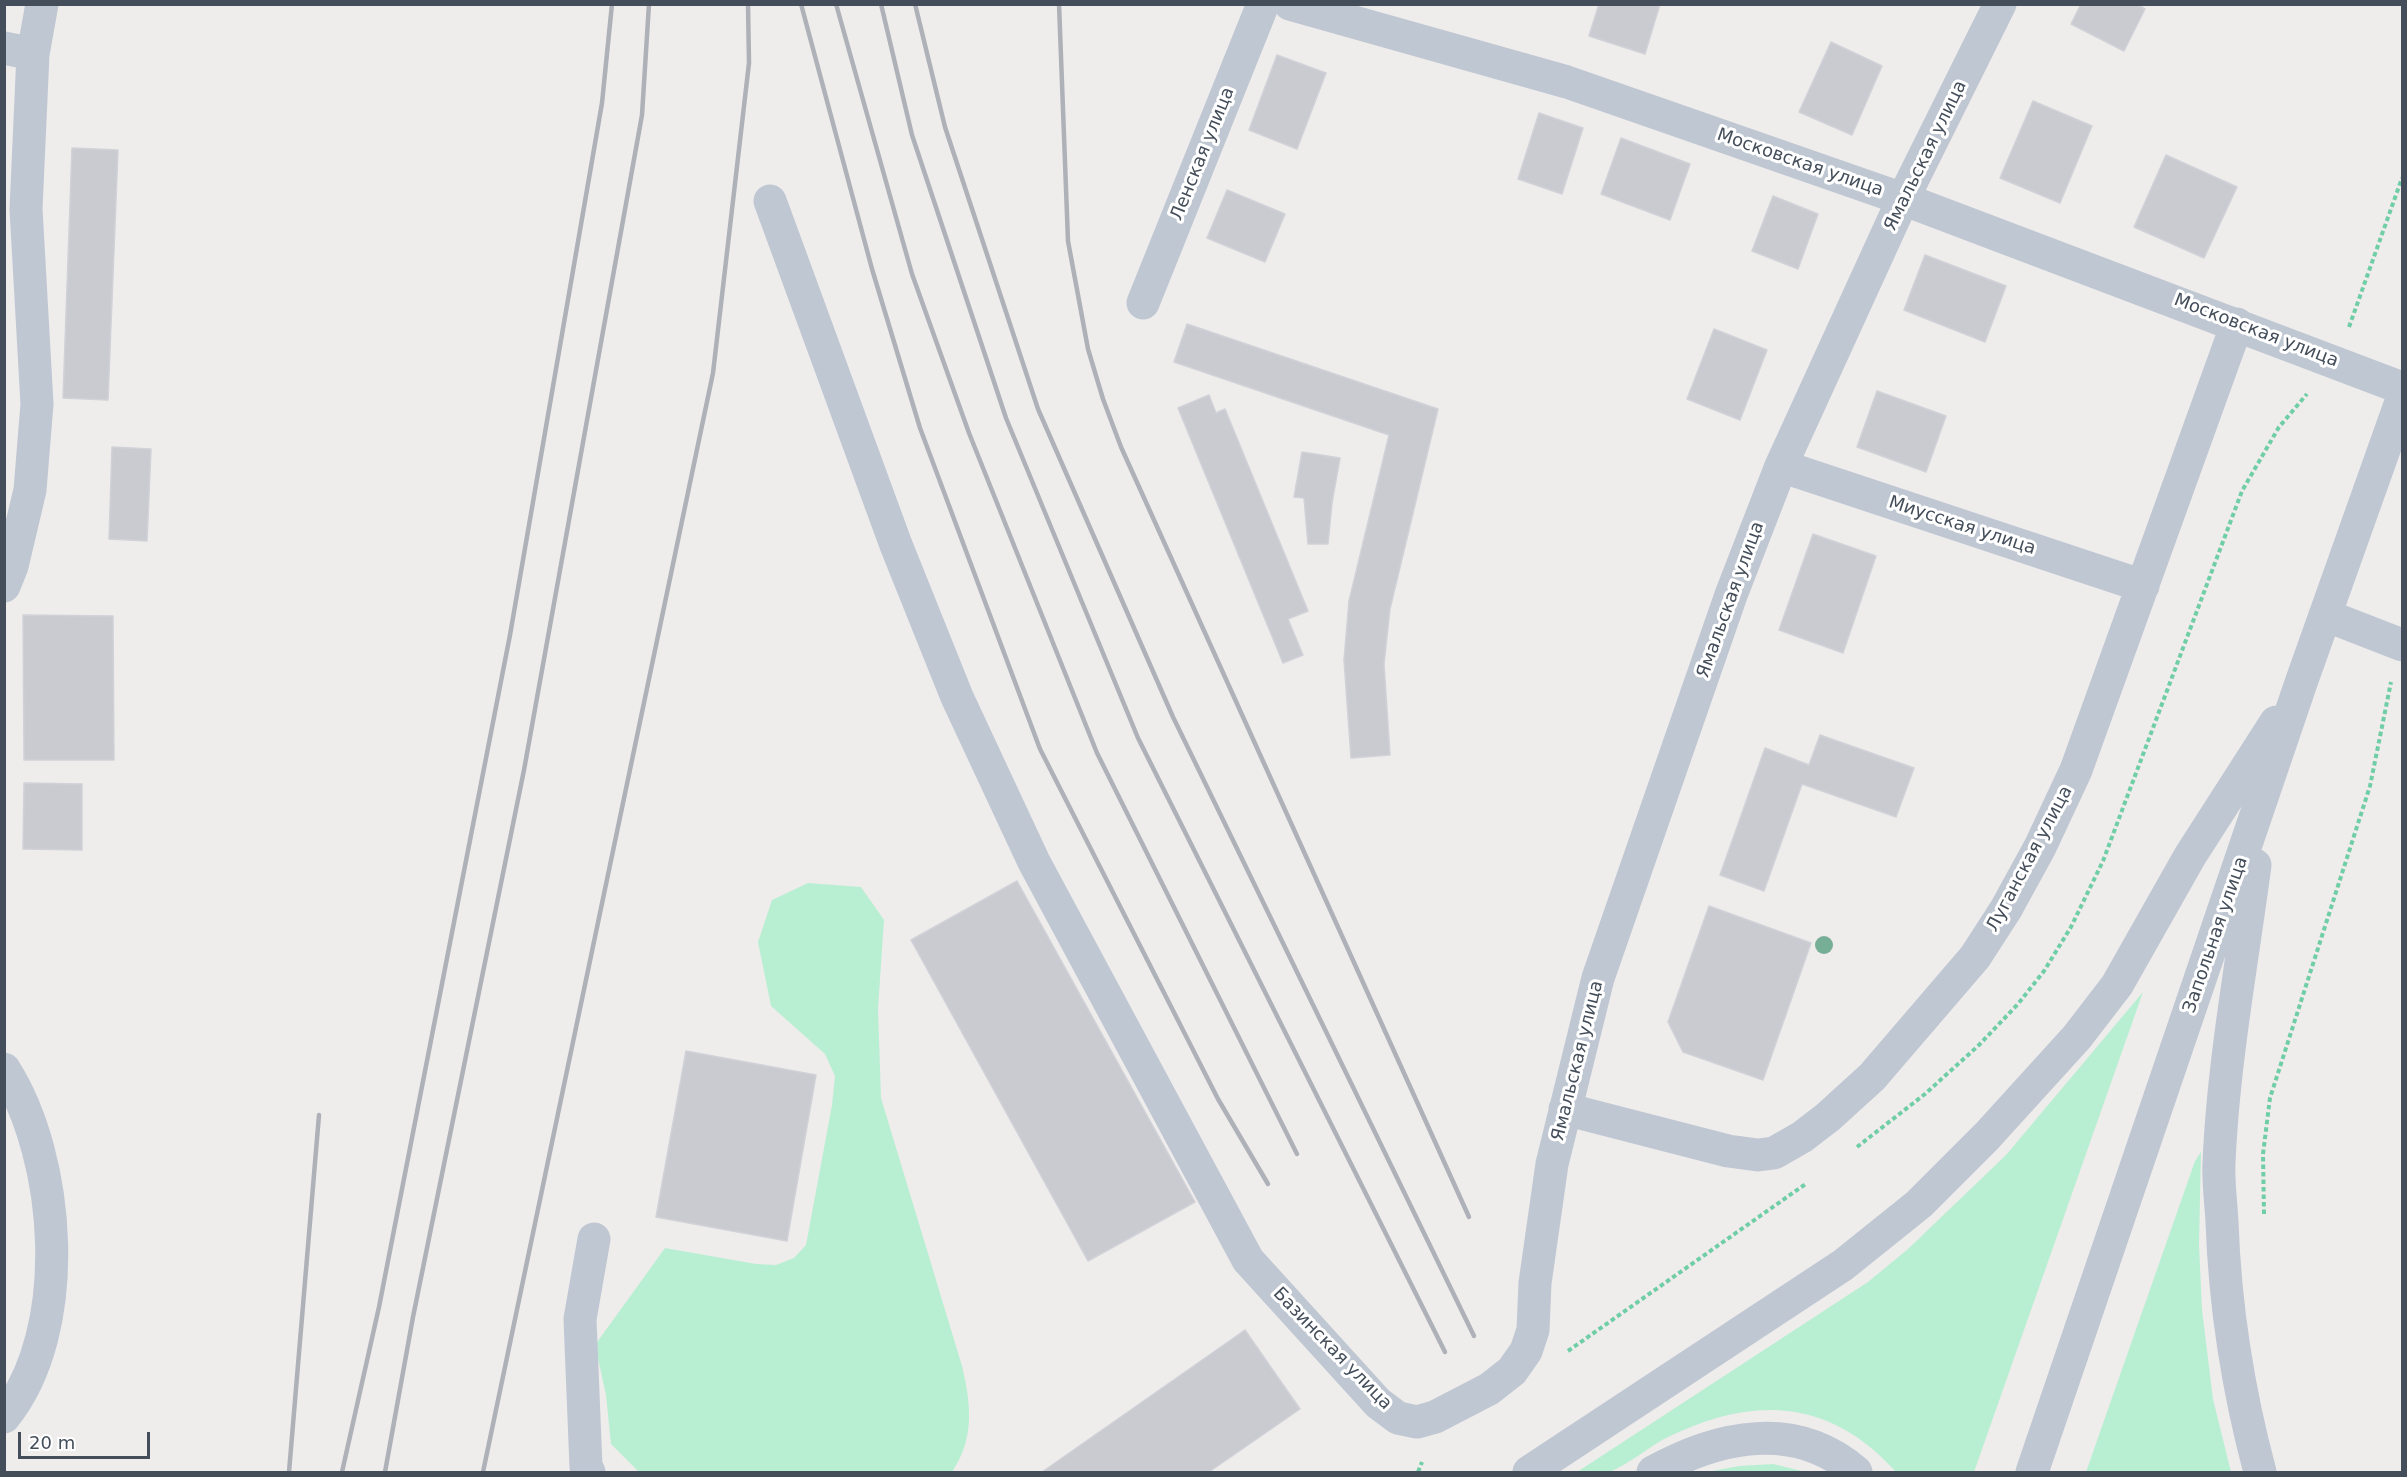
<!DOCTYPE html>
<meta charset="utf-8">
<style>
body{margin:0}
#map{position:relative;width:2407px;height:1477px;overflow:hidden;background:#efecec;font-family:"DejaVu Sans",sans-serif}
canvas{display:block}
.frame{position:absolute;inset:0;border:6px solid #444e5a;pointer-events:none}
.scale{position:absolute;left:18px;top:1432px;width:132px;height:27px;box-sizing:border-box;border:3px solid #444e5a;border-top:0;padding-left:8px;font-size:18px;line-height:21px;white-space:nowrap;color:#444e5a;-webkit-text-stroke:4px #fff;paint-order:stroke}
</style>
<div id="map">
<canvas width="2407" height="1477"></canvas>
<div class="frame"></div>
<div class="scale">20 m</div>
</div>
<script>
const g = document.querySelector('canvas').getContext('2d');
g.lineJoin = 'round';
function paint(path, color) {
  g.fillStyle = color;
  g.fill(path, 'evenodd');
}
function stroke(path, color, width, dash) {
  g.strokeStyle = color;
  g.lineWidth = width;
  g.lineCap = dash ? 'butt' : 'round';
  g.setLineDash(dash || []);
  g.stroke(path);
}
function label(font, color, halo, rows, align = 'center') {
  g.font = font + ' "DejaVu Sans",sans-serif';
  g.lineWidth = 6;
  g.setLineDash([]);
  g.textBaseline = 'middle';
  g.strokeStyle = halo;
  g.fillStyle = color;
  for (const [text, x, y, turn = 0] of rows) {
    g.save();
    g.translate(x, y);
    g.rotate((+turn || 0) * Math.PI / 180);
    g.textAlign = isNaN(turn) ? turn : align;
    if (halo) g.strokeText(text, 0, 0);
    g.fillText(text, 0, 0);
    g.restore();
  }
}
const green = new Path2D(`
 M808 883 861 887 884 920 878 1009 881 1098 962 1366C971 1404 975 1438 952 1472H639L611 1444 606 1395 595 1345 665 1248 756 1264 776 1265 794 1258 806 1245 832 1105 835 1076 825 1054 771 1006 758 942 772 900Z
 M2143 992 1974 1472H1896C1829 1397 1751 1395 1664 1439 1646 1449 1628 1465 1609 1472 1600 1475 1586 1473 1577 1472L1868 1282 1908 1249 2006 1155Z
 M2201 1152 2199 1244 2202 1310 2213 1399 2231 1472H2086L2195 1161Z
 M1773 1464 1806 1472H1707L1739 1466Z`);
const building = new Path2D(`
 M1599 4H1660L1645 54 1589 36Z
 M2081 4H2137L2145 9 2124 51 2071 24Z
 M1831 42 1882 66 1852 135 1799 112Z
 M1277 55 1326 73 1297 149 1249 130Z
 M2033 101 2092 126 2060 203 2000 178Z
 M1539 113 1583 128 1562 194 1518 179Z
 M1621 138 1690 164 1670 220 1601 194Z
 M72 148 118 150 108 400 63 398Z
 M2166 155 2237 187 2204 258 2134 227Z
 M1227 190 1285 214 1265 262 1207 238Z
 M1773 196 1818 214 1798 269 1752 251Z
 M1925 255 2006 286 1985 342 1904 310Z
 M1187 324 1438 409 1390 609 1384 664 1390 755 1351 758 1344 660 1349 601 1389 435 1174 362Z
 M1714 329 1767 350 1740 420 1687 399Z
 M1877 391 1946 416 1926 472 1857 447Z
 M1209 395 1216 413 1225 409 1308 611 1288 619 1303 655 1283 663 1178 408Z
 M112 447 151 449 147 541 109 539Z
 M1302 452 1340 458 1332 503 1328 544H1308L1304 498 1294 497Z
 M1813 534 1876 556 1843 653 1779 630Z
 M23 615 113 616 114 760H24Z
 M1820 735 1914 768 1896 817 1802 784 1764 891 1720 875 1765 748 1809 765Z
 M24 783 82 784V850L23 849Z
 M1017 881 1195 1202 1088 1261 911 940Z
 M1709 906 1811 943 1763 1080 1683 1052 1668 1022Z
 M686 1051 816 1075 787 1241 656 1217Z
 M1245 1330 1300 1409 1209 1472H1042Z`);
const path = new Path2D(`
 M2349 327 2402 178
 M1857 1147 1925 1094 1979 1045 2018 1004 2044 971 2071 927 2103 861 2242 491 2279 427 2307 394
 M2264 1214 2263 1154 2270 1098 2370 786 2391 682
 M1568 1351 1807 1183
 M1418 1472 1422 1462`);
const minor = new Path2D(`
 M1290 4 1567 82 1903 199 2402 388
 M4 48 33 54
 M770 201 896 545 957 697 1034 862 1248 1260 1378 1403 1398 1418 1417 1422 1435 1417 1489 1389 1512 1371 1526 1351 1533 1330 1535 1283 1552 1164 1598 978 1731 595 1781 466 1903 199 2000 4
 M1143 303 1263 4
 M1781 466 2143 586
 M4 586 12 566 30 490 37 404 26 209 33 54 42 4
 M2325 615 2402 645
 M2255 865C2242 963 2223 1065 2219 1163 2218 1182 2221 1202 2222 1222 2225 1307 2238 1390 2260 1472
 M4 1069C61 1158 74 1331 4 1417
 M1565 1109 1728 1151 1758 1155 1774 1153 1802 1137 1828 1117 1872 1077 1975 957 2006 909 2040 847 2076 770 2237 324
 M589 1472 586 1467 580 1319 594 1239
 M1529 1472 1843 1265 1919 1204 1987 1136 2077 1037 2117 985 2190 856 2276 722
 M1653 1472C1718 1436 1795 1419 1856 1472
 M2032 1472 2302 680 2402 399`);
const rail = new Path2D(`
 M801 4 872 269 920 428 1040 749 1218 1099 1268 1184
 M836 4 912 274 969 433 1097 753 1297 1154
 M881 4 912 135 1006 418 1138 738 1445 1352
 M915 4 945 127 1038 409 1173 717 1474 1336
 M1059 4 1068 241 1088 349 1103 399 1121 447 1469 1217
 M289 1472 319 1115
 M342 1472 379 1307 510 635 602 103 612 4
 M385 1472 413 1317 524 770 642 115 649 4
 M483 1472 713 373 749 63 748 4`);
const trees = [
 [1824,945]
];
const streetNames = [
 ["Ленская улица",1203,154,-68],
 ["Ямальская улица",1926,156,-64],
 ["Московская улица",1800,163,19],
 ["Московская улица",2256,331,21],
 ["Миусская улица",1962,526,18],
 ["Ямальская улица",1731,600,-70],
 ["Луганская улица",2030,859,-62],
 ["Запольная улица",2216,935,-71],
 ["Ямальская улица",1578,1061,-76],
 ["Базинская улица",1332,1349,46]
];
paint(green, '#b8efd2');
paint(building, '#c9cbd1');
stroke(building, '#d0d2d8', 1.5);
stroke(path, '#70cea6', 4, [4.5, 3]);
stroke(minor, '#bfc7d2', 33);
stroke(rail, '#aeb1b7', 4.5);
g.fillStyle = '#77ae96';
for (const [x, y] of trees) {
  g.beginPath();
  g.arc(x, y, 9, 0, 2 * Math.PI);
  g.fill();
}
label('18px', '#444e5a', '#fff', streetNames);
</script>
